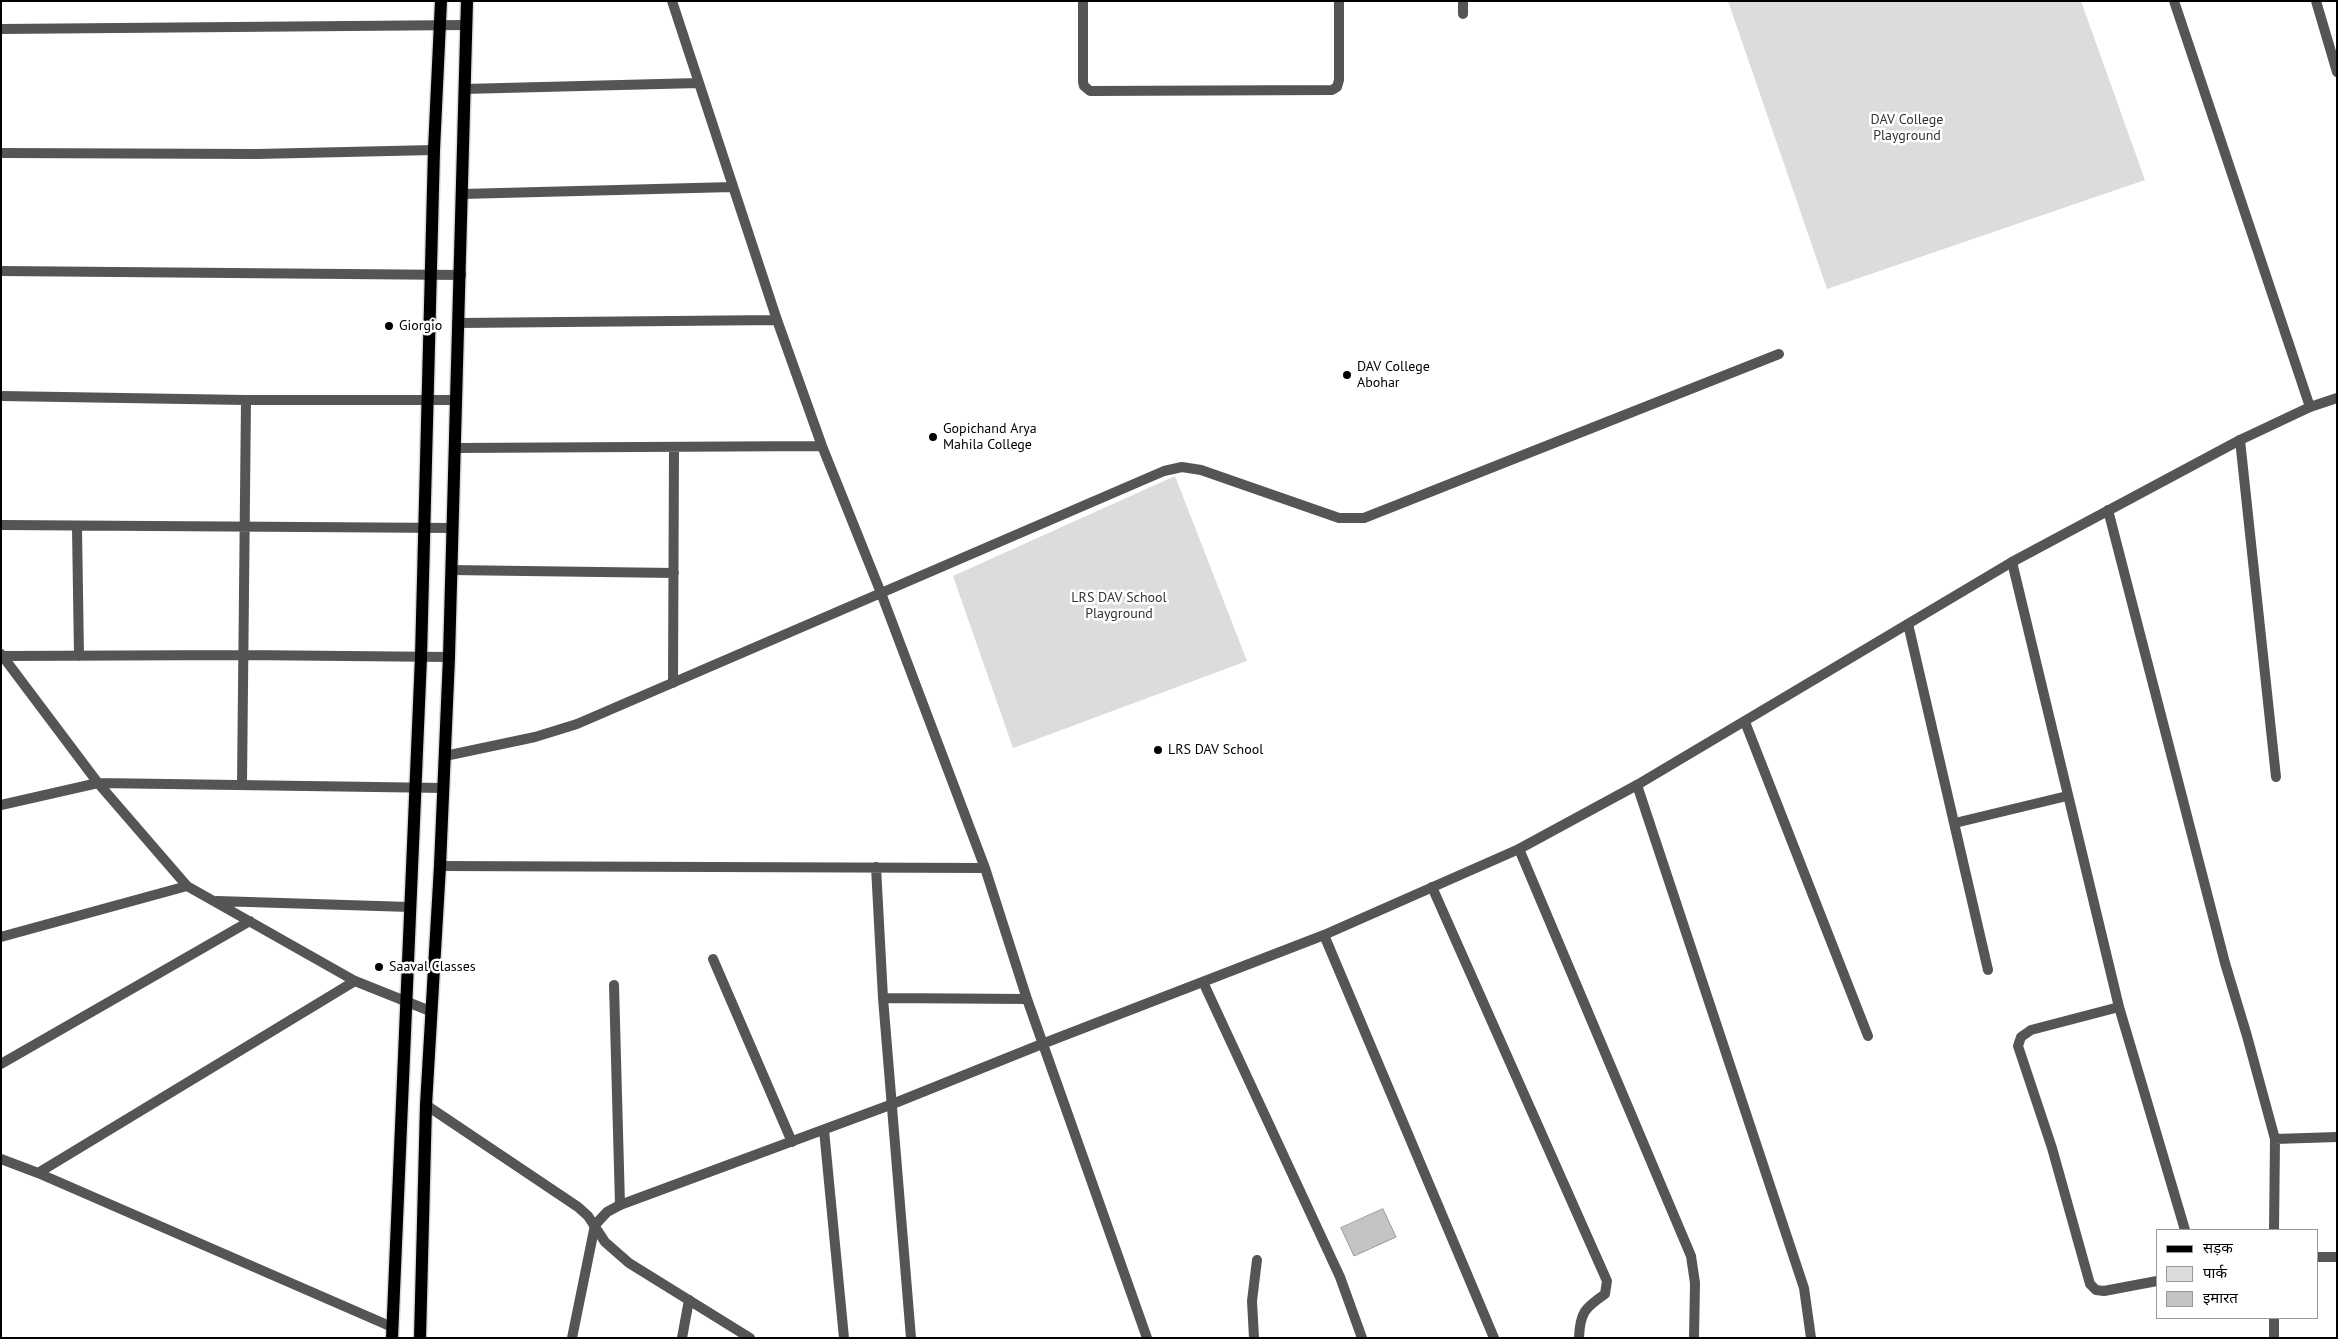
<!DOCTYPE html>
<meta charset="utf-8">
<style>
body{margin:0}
#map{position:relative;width:2338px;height:1339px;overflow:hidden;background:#fff;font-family:"PT Sans","Noto Sans Devanagari",sans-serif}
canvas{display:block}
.frame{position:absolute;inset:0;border:2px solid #000;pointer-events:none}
.legend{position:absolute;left:2156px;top:1229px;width:162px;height:90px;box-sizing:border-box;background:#fff;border:1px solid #999;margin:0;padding:6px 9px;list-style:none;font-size:15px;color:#000}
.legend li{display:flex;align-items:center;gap:10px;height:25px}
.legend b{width:25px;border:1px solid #999}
</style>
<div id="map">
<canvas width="2338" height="1339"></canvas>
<div class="frame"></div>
<ul class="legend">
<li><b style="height:6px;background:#000"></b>सड़क</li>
<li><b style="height:14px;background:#dcdcdc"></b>पार्क</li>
<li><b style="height:14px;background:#c4c4c4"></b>इमारत</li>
</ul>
</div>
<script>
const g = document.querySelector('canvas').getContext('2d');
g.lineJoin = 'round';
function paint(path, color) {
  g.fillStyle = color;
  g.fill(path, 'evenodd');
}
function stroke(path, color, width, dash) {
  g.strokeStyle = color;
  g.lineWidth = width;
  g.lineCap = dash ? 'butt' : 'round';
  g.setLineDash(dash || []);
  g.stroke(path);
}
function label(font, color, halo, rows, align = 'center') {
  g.font = font + ' "PT Sans",sans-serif';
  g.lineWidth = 5;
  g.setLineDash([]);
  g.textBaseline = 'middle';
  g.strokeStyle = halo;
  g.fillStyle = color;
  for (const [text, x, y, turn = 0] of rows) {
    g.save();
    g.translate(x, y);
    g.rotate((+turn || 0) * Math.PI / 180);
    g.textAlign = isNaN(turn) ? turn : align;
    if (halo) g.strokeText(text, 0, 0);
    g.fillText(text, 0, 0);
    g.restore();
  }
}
const green = new Path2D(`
 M1728 1H2081L2145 180 1827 289Z
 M1175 476 1247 661 1013 748 953 576Z`);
const building = new Path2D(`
 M1383 1209 1396 1237 1354 1256 1341 1228Z`);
const service = new Path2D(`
 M881 593 1164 471 1182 467 1201 470 1339 518H1364L1779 354`);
const minor = new Path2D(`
 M672 1 777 320 822 446 881 593 985 868 1027 999 1147 1338
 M1083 1V82L1084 86 1090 91 1332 90 1337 87 1339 80V1
 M2174 1 2310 407
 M2316 1 2337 72
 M1463 14V1
 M1 29 466 25
 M464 89 699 83
 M1 153 257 154 434 150
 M462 194 733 187
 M1 271 461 275
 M459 323 777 320
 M1 396 246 400H456
 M2240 440 2276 777
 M455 448 822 446
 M2108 510 2225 963 2247 1036 2275 1139 2274 1230
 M1 525 452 528
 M77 528 79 656
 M2012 562 2119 1007 2185 1230
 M451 570 674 573
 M1908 624 1988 970
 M1 654 98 783 187 886 355 981 430 1011
 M3 656 242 655 449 657
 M673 683 674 447
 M1745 722 1868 1036
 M445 756 535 737 577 724 881 593
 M242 783 246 400
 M1637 785 1804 1288 1811 1338
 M1 805 98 783 444 788
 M1955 823 2067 796
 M1519 849 1691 1256 1695 1283 1694 1338
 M440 866 985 868
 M876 867 883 998
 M1432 887 1607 1281 1605 1294C1585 1308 1580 1312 1579 1338
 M217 901 410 907
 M1324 935 1494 1338
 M1 937 187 886
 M713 959 792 1142
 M1203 982 1340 1277 1362 1338
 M614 985 620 1205
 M2119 1007 2031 1030 2021 1037 2018 1046 2052 1148 2090 1284 2096 1290 2104 1291 2157 1281
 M1 1064 250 921
 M824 1130 844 1338
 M2275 1139 2337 1137
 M1 1159 38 1173 392 1327
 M38 1173 355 981
 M2317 1257H2337
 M2274 1318V1338
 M572 1338 595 1225
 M682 1338 689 1300
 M911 1338 883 998 1027 999
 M1254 1338 1252 1301 1257 1260`);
const tertiary = new Path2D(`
 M426 1105 578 1207 588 1216 605 1242 629 1263 750 1338
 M595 1225 607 1212 620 1205 890 1105 1042 1044 1324 935 1519 849 1637 785 2012 562 2240 440 2310 407 2337 398`);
const primary = new Path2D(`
 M392 1338 421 657 434 150 441 1
 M420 1338 426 1105 440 866 449 657 467 1`);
const markers = [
 [389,326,5,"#000"],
 [1347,375,5,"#000"],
 [933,437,5,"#000"],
 [1158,750,5,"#000"],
 [379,967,5,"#000"]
];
const parkNames = [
 ["DAV College",1907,120],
 ["Playground",1907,136],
 ["LRS DAV School",1119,598],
 ["Playground",1119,614]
];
const poiNames = [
 ["Giorgio",399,326],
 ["DAV College",1357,367],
 ["Abohar",1357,383],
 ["Gopichand Arya",943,429],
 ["Mahila College",943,445],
 ["LRS DAV School",1168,750],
 ["Saaval Classes",389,967]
];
paint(green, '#dcdcdc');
paint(building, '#c4c4c4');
stroke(building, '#999', 1);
stroke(primary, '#dbdbdb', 15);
stroke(service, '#555', 10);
stroke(minor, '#555', 10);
stroke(tertiary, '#555', 10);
stroke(primary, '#000', 12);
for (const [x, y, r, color] of markers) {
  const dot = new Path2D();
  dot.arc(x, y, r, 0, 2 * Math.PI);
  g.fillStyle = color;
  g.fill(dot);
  stroke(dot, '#fff', 2);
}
label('14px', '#333', '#fff', parkNames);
label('14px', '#000', '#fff', poiNames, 'left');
</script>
